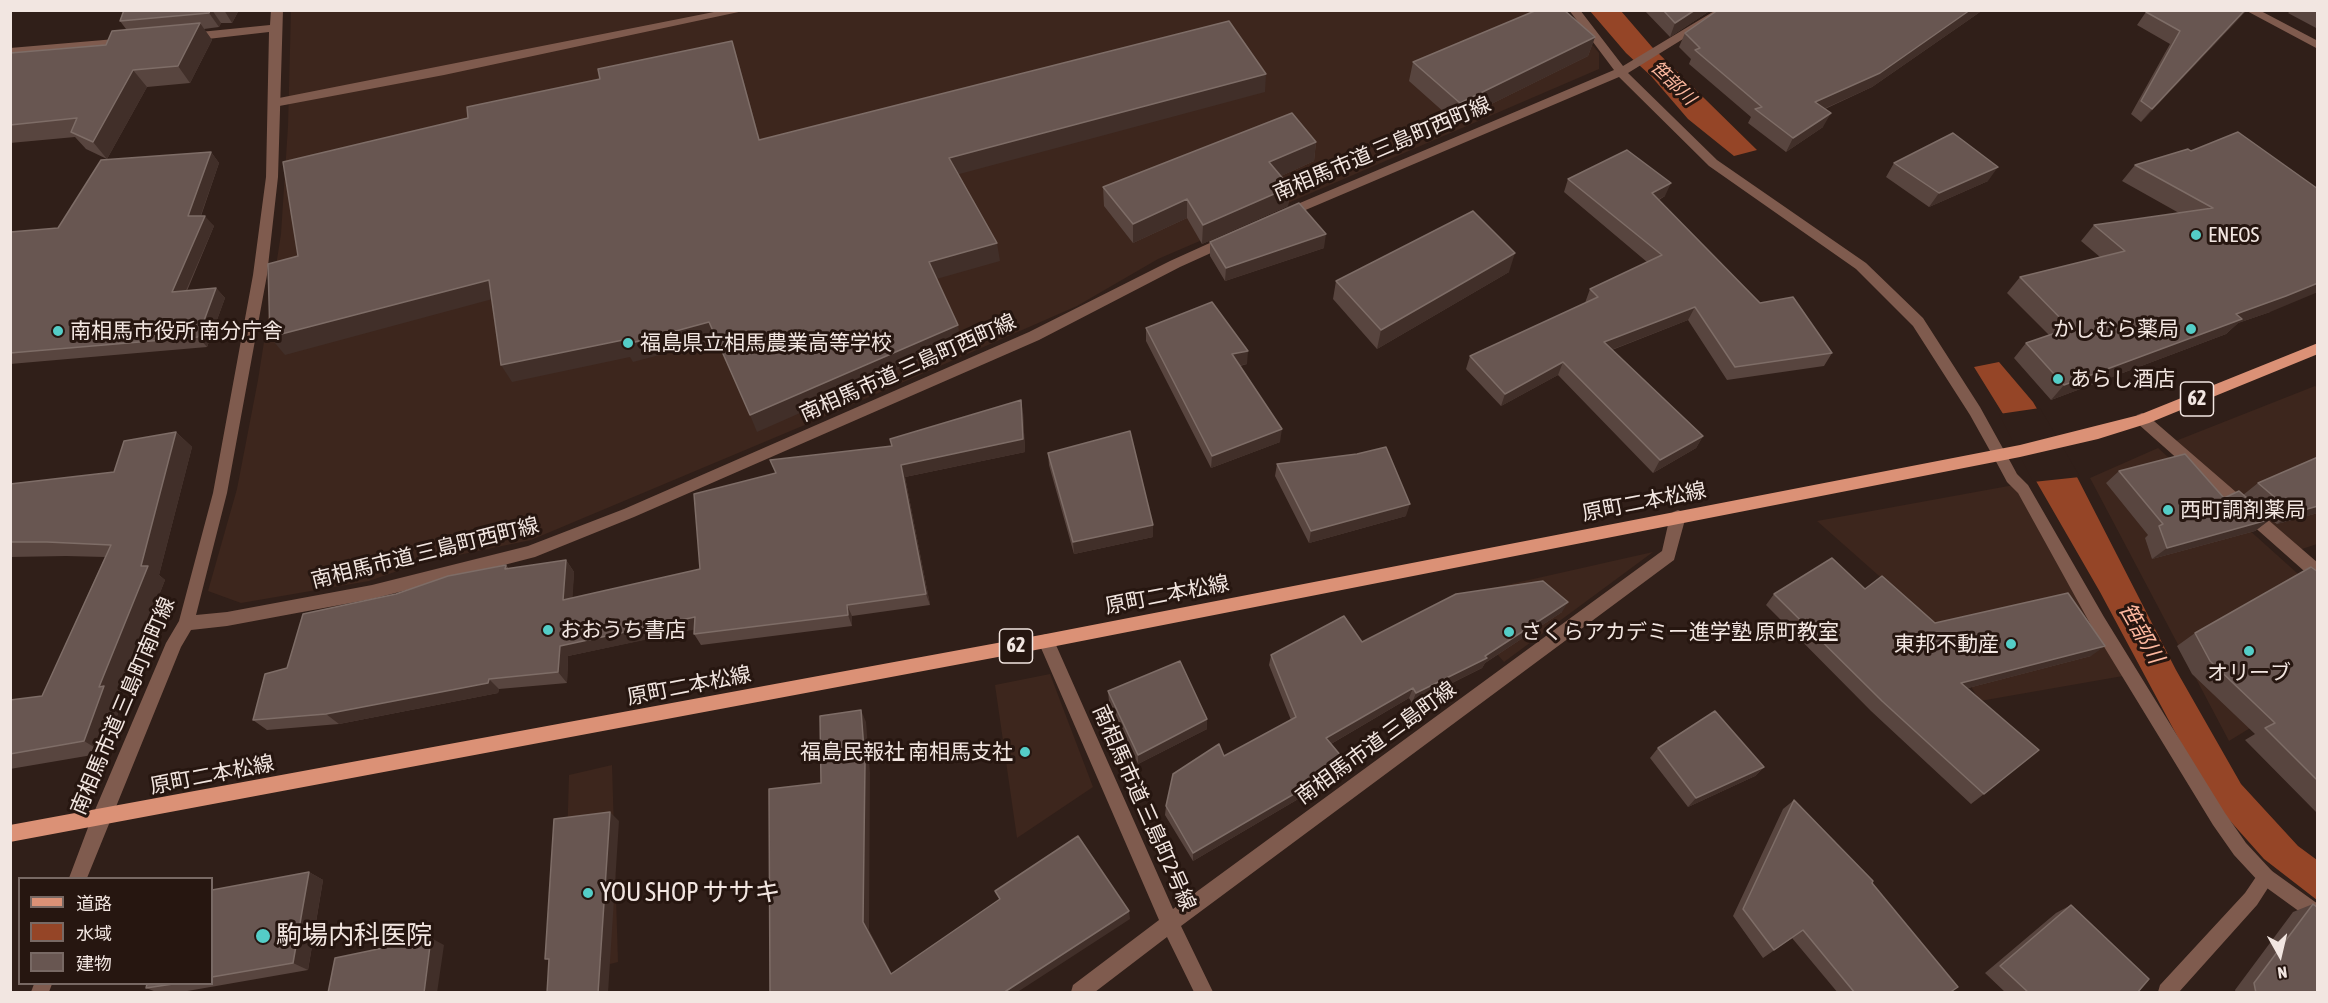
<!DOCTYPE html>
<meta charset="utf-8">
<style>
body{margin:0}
#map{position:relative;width:2328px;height:1003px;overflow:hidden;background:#301f19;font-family:"Asap Condensed","Noto Sans JP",sans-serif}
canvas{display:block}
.frame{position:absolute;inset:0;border:12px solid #f2e6e1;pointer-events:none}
.legend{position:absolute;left:18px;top:877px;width:195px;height:108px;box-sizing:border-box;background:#261610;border:2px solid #786964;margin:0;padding:8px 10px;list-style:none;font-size:18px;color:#f2e6e1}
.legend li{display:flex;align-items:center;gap:12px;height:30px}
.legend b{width:30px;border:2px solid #786964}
.north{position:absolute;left:2250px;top:925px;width:60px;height:60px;-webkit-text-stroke:4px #261610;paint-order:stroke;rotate:172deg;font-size:16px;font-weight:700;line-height:24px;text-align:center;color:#f2e6e1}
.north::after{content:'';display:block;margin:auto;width:21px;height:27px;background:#f2e6e1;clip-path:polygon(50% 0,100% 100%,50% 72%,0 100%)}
</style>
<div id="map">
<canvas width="2328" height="1003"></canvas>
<div class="frame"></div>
<ul class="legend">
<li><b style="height:8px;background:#db9176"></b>道路</li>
<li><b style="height:16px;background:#954527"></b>水域</li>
<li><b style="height:16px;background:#685651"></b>建物</li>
</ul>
<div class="north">N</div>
</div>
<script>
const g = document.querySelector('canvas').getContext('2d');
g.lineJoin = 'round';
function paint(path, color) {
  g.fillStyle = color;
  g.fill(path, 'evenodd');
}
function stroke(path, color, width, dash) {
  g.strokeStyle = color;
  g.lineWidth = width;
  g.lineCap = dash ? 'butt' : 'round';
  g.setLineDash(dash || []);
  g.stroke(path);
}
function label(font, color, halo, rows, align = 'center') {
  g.font = font + ' "Asap Condensed","Noto Sans JP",sans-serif';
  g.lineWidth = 6;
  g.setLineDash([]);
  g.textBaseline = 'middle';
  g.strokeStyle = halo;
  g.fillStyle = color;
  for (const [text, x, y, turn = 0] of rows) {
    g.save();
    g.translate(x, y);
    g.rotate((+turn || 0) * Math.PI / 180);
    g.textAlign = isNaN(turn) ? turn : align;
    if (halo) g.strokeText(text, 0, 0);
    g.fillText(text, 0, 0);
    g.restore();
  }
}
const built = new Path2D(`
 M1564 10 1599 53V69L1158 259 1077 306 819 419 531 540 420 563 369 581 241 603 208 591 237 489 258 380 281 234 288 126 291 11Z
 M2315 386 2318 388 2317 544 2299 550 2173 442Z
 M2158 448 2317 591V687L2229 741 2090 478Z
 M2014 485 2123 676 1980 701 1930 621 1817 521Z
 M1653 552 1504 662 1449 598Z
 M1050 674 1093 787 1017 838 995 685Z
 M612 765 618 962 563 976 569 775Z`);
const water = new Path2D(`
 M1590 11H1621L1652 47 1757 150 1734 156 1688 119 1651 76 1626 53Z
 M1999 362 2033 402 2077 477 2176 670 2241 784 2298 846 2317 860V900L2264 859 2224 814 2190 760 2100 592 2036 481 2013 430 1974 367Z`);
const pier = new Path2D(`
 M2040 408 2080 477 2033 482 1999 414Z`);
const lane = new Path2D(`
 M724 10H748L444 75 274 107 268 103 274 99Z
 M2245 10H2259L2318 41V49Z
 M1999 448 2004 450 2017 474 2028 485 2104 617 2225 813 2246 843 2272 871 2318 904V925L2260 883 2234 855 2213 825 2092 627 2018 493 2007 482 1992 454 1994 450Z`);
const street = new Path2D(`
 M271 10H283L278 177 267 275 227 493 196 615 227 612 372 585 528 546 624 509 1029 332 1170 261 1223 237H1233L1234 240 1233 243 1180 267 1039 340 634 517 535 557 372 599 227 626 191 630 181 647 87 878H69L92 817 166 643 179 621 213 493 253 275 266 177 269 32 190 41 184 37 190 33 270 25Z
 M1569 10H1580L1623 66 1716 10H1730L1628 73 1717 160 1866 263 1923 318 1980 407 2006 454 2004 458H1994L1970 415 1913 326 1856 269 1709 166 1619 77 1289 217H1281L1279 214 1281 211 1614 70Z
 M127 38 131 39V45L10 56V48Z
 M2142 413 2147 415 2318 563V580L2312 578 2137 423 2135 419 2137 415Z
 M1678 510 1683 512 1686 516 1674 560 1181 926 1213 992H1194L1167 937 1095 992H1071L1073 985 1159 920 1038 641 1040 636 1046 634 1052 636 1173 909 1662 551 1670 516 1673 512Z
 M2266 868 2272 871 2275 877 2257 905 2179 992H2158L2160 985 2245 893 2260 871Z
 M34 984H52L49 992H31Z`);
const primary = new Path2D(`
 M2318 343V354L2149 423 2098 439 2020 457 1046 648 10 842V825L1046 634 2020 445 2139 415Z`);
const wall = new Path2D(`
 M124 10H239L232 23H221L219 27 204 29 212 40 190 83 147 87 107 159 86 149 75 137 10 143V53L106 45 126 29 120 21Z
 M1644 10H1711L1670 37Z
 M1718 10H1981L1980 12 1872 87 1825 109 1823 127 1786 152 1748 123 1751 117 1689 64 1691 59 1679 47 1685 33Z
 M2247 10 2141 122 2131 114 2170 44 2137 25 2146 12Z
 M2291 10H2318V29L2288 13Z
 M1595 37 1588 56 1455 122 1409 81 1413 62Z
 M1316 142 1314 161 1281 176 1290 187 1288 206 1202 244 1187 218 1133 243 1104 206 1103 187Z
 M2188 149 2270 312 2238 323 2226 334 2051 400 2014 358 2026 343 2049 335 2007 293 2020 277 2100 257 2081 241 2094 225 2179 213 2122 181 2135 165Z
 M211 152 219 163 201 216 214 226 187 291 216 288 225 298 207 347 10 364V232L58 228Z
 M1894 163 1988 181 1929 207 1886 177Z
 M1568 179 1665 196 1659 200 1760 303 1832 353 1824 366 1727 380 1688 320 1612 350 1703 436 1696 448 1653 473 1558 375 1501 406 1466 369 1470 356 1585 303 1590 289 1647 262 1564 192Z
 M1210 242 1324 248 1225 281 1210 256Z
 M1509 272 1377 349 1333 299 1336 281Z
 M1146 328 1247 364 1240 366 1280 442 1211 468 1146 341Z
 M1023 412 1025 452 905 477 930 605 852 616V626L701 645 694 634V629L568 656 567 683 499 689 498 693 339 724 267 730 253 720 287 668 396 594 506 565 509 569 566 560 574 572 572 598 700 569 892 446Z
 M176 432 192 447 159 575 165 580 119 696 123 699 104 753 10 769V700L42 696 105 557 66 556 10 557V484L114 472Z
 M1048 453 1153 525V537L1074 554 1049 465Z
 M2318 457V513L2277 524 2270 519 2255 531 2152 559 2145 538 2148 535 2106 483 2119 471 2224 498 2243 495 2258 483Z
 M1277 464 1406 516 1309 543 1275 476Z
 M2318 572V814L2245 740 2255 734 2192 674 2177 646 2195 633Z
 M1865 589 1935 623 2091 656 1968 688 1984 794 1971 804 1871 711 1766 605 1774 594Z
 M1562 612 1485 663 1482 668 1412 703 1409 698 1331 744 1347 763 1344 772 1193 861 1165 815 1166 806 1224 756 1291 720 1269 665 1271 655Z
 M1108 691 1207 719V729L1138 764 1109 701Z
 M1658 748 1764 767 1755 776 1688 807 1650 758Z
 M1794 800 1872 883 1949 993H1838L1792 938 1763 958 1733 916 1783 809Z
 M309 872 323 880 308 970 176 993H159L146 988 147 984H212V890Z
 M2313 904 2318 993H2236L2235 990 2293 912Z
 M2071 905 2137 993H2006L1985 973 2056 913Z`);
const shadedWall = new Path2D(`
 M210 10H212L221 23 219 27 209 13Z
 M224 10H239L232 23Z
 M1695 10H1711L1670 37 1675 23Z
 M1970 10H1981L1980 12 1872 87 1808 116 1815 102Z
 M2245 10H2247L2141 122 2152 109Z
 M200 23 212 40 190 83 178 66Z
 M1595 37 1588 56 1455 122 1460 103Z
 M732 41 738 60 765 158 759 140Z
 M133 70 147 87 107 159 93 142Z
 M1266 74 1265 92 952 176 949 158Z
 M1831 113 1823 127 1786 152 1793 138Z
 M1316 142 1314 161 1268 182 1269 162Z
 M211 152 219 163 197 226 188 216Z
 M1998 167 1988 181 1929 207 1939 193Z
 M1671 183 1665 196 1646 206 1652 193Z
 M1290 187 1288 206 1202 244 1203 225Z
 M1187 199V218L1133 243V224Z
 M205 216 214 226 181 302 172 292Z
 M1326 234 1324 248 1225 281 1226 268Z
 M997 243 1000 261 933 280 929 262Z
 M1515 253 1509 272 1377 349 1381 330Z
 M489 280 500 297 285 355 270 337Z
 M2318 283V292L2270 312 2238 323 2226 334 2051 400 2064 385 2236 314Z
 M216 288 225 298 207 347 198 337Z
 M1695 307 1688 320 1598 355 1604 342Z
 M709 322 717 340 633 362 630 357 512 382 501 365Z
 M958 325 961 342 757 432 750 415Z
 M1248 351 1247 364 1231 367 1232 354Z
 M1563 362 1558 375 1501 406 1505 394Z
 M1021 400 1023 412 1025 452 905 477 930 605 926 594 901 465Z
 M1282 429 1280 442 1211 468 1212 456Z
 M176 432 192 447 159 575 165 580 119 696 123 699 104 753 84 741 99 687 141 566Z
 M1703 436 1696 448 1653 473 1660 460Z
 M1410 504 1406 516 1309 543 1311 531Z
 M2318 506V513L2277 524 2293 513Z
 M2271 519 2255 531 2152 559 2167 548Z
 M1153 525V537L1074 554 1073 542Z
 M566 560 574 572 572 611 563 600Z
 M1568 602 1562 612 1485 663 1482 668 1412 703 1416 693 1485 656Z
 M847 605 852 616V626L848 615Z
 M695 617 702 628 568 656 567 683 558 672 560 646Z
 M2105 646 2091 656 1949 693 1961 683Z
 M489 679 499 689 498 693 339 724 326 714Z
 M1413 688 1409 698 1324 748 1326 738Z
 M861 710 866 722 870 773 869 930 896 981 891 974 863 922Z
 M1207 719V729L1138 764V755Z
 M1347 763 1344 772 1193 861V853Z
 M1764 767 1755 776 1688 807 1696 798Z
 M610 812 619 821 608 993H598Z
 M309 872 323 880 308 970 293 963Z
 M1129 911 1130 919 1016 993H1003Z
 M431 938 444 945 437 993H424Z`);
const building = new Path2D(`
 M124 10H210L209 13 120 21Z
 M1537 10H1564L1595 37 1460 103 1413 62Z
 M1663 10H1695L1675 23Z
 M1718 10H1970L1880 73 1815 102 1831 113 1793 138 1755 109 1762 107 1695 50 1700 48 1685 33Z
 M2150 10H2245L2152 109 2141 101 2180 31 2146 12Z
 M1229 21 1266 74 949 158 997 243 929 262 958 325 750 415 709 322 624 345 623 340 501 365 489 280 270 337 268 264 298 256 283 162 468 118 467 107 600 79 598 69 732 41 759 140Z
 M200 23 178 66 133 70 93 142 71 132 77 118 10 125V53L106 45 112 31Z
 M1292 113 1316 142 1269 162 1290 187 1203 225 1187 199 1133 224 1103 187Z
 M2238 132 2318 189V283L2286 296 2236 314 2242 319 2064 385 2026 343 2070 328 2020 277 2125 251 2094 225 2213 208 2135 165 2188 149 2191 151Z
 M1953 133 1998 167 1939 193 1894 163Z
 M1627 150 1671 183 1652 193 1760 303 1793 297 1832 353 1735 367 1695 307 1604 342 1703 436 1660 460 1563 362 1505 394 1470 356 1598 297 1590 289 1662 255 1568 179Z
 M211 152 188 216H205L172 292 216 288 198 337 10 353V232L58 228 101 160Z
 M1299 203 1326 234 1226 268 1210 242Z
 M1473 211 1515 253 1381 330 1336 281Z
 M1212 302 1248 351 1232 354 1282 429 1212 456 1146 328Z
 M1021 400 1023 439 901 465 926 594 847 605 848 615 694 634 695 617 560 646 558 672 489 679 488 683 326 714 253 720 265 674 287 668 303 614 396 594 448 576 506 565 505 569 566 560 563 600 700 569 694 494 776 473 770 460 892 446 890 439Z
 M1130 431 1153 525 1073 542 1048 453Z
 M176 432 141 566H148L99 687 104 686 84 741 10 754V700L42 696 111 545 47 542H10V484L114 472 124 441Z
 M1386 447 1410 504 1311 531 1277 464 1357 454Z
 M2185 454 2224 498 2239 491 2271 519 2167 548 2159 526 2163 524 2119 471Z
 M2318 457V506L2293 513 2258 483Z
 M1832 558 1865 589 1882 576 1935 623 2068 593 2105 646 1961 683 2039 750 1984 794 1882 701 1774 594Z
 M2311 567 2318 572V781L2265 728 2275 723 2210 661 2195 633Z
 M1543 581 1568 602 1485 656 1487 658 1416 693 1413 688 1326 738 1347 763 1193 853 1166 806 1173 774 1219 744 1224 756 1296 717 1271 655 1344 616 1362 642 1456 594Z
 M1180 661 1207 719 1138 755 1108 691Z
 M861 710 865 763 863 922 891 974 1000 899 995 891 1078 836 1129 911 1003 993H770L769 789 821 783 820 716Z
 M1715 711 1764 767 1696 798 1658 748Z
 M1794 800 1873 881 1872 883 1958 987 1949 993H1855L1803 930 1774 950 1743 909Z
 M610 812 598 993H547L549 959H545L554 819Z
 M309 872 293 963 212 977V890Z
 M2313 904 2318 908V993H2256L2254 983Z
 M2071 905 2149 979 2137 993H2029L2000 966Z
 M431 938 424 993H328L335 958Z
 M147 984H173L146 988Z`);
const markers = [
 [2196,235,6,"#54cdc7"],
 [2191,329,6,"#54cdc7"],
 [58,331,6,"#54cdc7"],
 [628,343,6,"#54cdc7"],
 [2058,379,6,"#54cdc7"],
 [2168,510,6,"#54cdc7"],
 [548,630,6,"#54cdc7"],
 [1509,632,6,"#54cdc7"],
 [2011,644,6,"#54cdc7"],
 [2249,651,6,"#54cdc7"],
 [1025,752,6,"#54cdc7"],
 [588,893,6,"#54cdc7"],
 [263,936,8,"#54cdc7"]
];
const farWaternames = [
 ["笹部川",1673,83,44]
];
const shields = [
 [2197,399,33],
 [1016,646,33]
];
const shieldNames = [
 ["62",2197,399],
 ["62",1016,646]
];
const streetNames = [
 ["南相馬市道 三島町西町線",1382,149,-23],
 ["南相馬市道 三島町西町線",908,368,-24],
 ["原町二本松線",1644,502,-11],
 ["南相馬市道 三島町西町線",425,553,-14],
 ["原町二本松線",1167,595,-11],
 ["原町二本松線",689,686,-11],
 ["南相馬市道 三島町南町線",123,706,-67],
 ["南相馬市道 三島町線",1376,743,-36],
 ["原町二本松線",212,775,-11],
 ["南相馬市道 三島町2号線",1144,808,66]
];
const poiNames = [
 ["ENEOS",2208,235],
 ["かしむら薬局",2179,329,"right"],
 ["南相馬市役所 南分庁舎",70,331],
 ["福島県立相馬農業高等学校",640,343],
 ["あらし酒店",2070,379],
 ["西町調剤薬局",2180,510],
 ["おおうち書店",560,630],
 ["さくらアカデミー進学塾 原町教室",1521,632],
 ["東邦不動産",1999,644,"right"],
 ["オリーブ",2249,673,"center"],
 ["福島民報社 南相馬支社",1013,752,"right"]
];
const waterNames = [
 ["笹部川",2141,633,60]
];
const nearPoinames = [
 ["YOU SHOP ササキ",600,893],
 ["駒場内科医院",276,936]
];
paint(built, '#3d261d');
paint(water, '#954527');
paint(pier, '#301f19');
paint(lane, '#7f5b4e');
paint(street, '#7f5b4e');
paint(primary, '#db9176');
paint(wall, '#58453f');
paint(shadedWall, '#412f29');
paint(building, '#685651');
stroke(building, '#7e6d67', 1.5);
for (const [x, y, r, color] of markers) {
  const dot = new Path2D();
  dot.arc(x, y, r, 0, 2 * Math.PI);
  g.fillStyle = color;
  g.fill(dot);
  stroke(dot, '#261610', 2);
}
label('italic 18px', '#fdb89f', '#261610', farWaternames);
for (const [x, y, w] of shields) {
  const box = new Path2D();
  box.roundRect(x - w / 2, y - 17, w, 34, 4.5);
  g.fillStyle = '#261610';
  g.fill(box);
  stroke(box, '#f2e6e1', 1.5);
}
label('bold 20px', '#f2e6e1', null, shieldNames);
label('21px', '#f2e6e1', '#261610', streetNames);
label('21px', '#f2e6e1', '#261610', poiNames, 'left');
label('italic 22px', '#fdb89f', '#261610', waterNames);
label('26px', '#f2e6e1', '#261610', nearPoinames, 'left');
</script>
